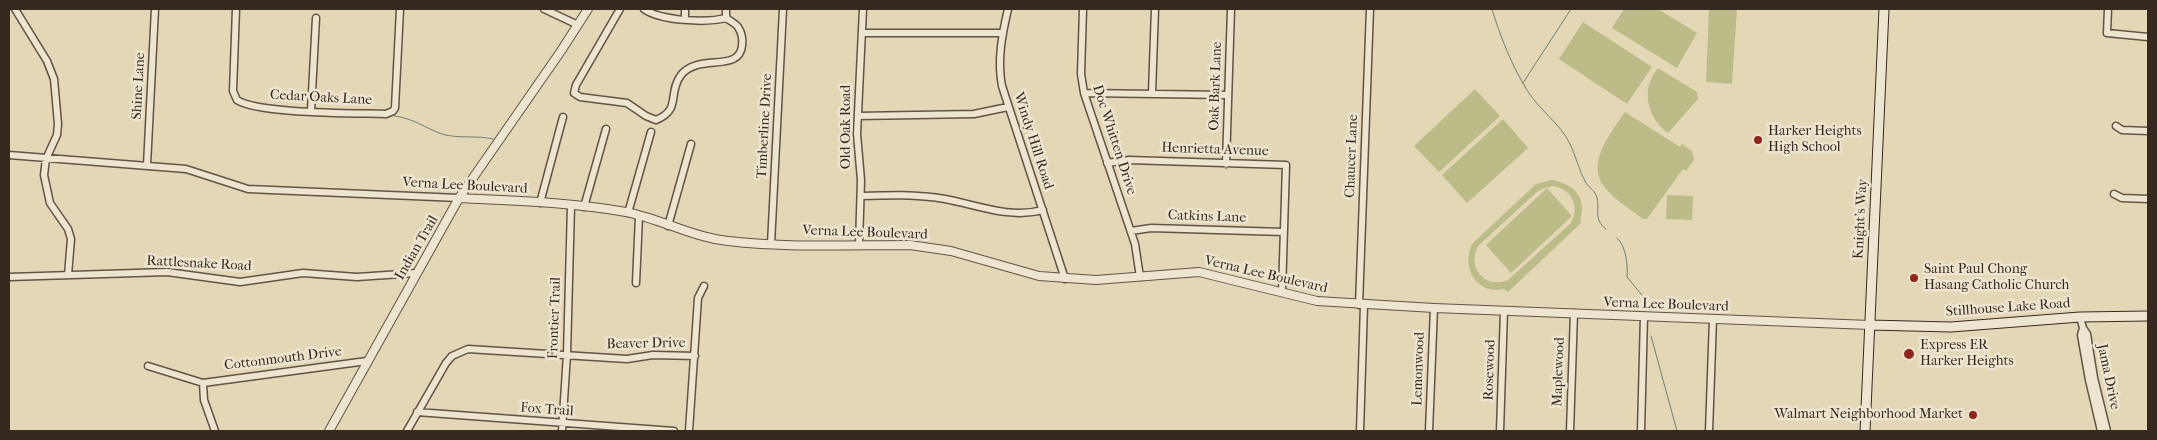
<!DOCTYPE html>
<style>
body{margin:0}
#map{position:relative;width:2157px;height:440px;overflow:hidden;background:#e3d7b6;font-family:"IM FELL French Canon",serif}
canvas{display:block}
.frame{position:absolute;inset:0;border:10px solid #36291f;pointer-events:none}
</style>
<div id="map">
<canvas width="2157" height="440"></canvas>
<div class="frame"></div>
</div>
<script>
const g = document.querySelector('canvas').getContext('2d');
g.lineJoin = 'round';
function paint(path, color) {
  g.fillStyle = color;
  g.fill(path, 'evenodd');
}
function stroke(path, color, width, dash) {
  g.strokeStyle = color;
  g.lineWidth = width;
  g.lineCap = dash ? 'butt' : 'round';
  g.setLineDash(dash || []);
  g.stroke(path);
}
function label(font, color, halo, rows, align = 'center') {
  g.font = font + ' "IM FELL French Canon",serif';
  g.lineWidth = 5;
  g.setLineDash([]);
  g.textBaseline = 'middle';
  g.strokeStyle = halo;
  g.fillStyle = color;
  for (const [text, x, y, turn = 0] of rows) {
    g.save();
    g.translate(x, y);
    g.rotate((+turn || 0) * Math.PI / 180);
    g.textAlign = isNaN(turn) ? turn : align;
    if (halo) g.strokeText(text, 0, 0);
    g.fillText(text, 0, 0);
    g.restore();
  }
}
const green = new Path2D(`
 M1624 9H1658L1697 33 1677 68 1612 28Z
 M1709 9H1737L1732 84 1706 82Z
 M1583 22 1652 67 1627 104 1559 59Z
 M1658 68 1697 92 1698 99 1668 133C1647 118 1640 89 1658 68Z
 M1475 89 1500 116 1439 172 1414 146Z
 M1625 112 1680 147 1682 144 1692 151 1694 160 1686 171 1683 169 1647 219H1643C1630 209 1616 201 1606 189 1584 164 1611 133 1625 112Z
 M1503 119 1528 148 1467 203 1442 175Z
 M1552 180C1569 183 1583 192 1582 211 1581 216 1580 219 1581 223L1508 292 1504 289C1476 295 1461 267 1472 244L1536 184ZM1553 186C1572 189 1581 208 1570 224L1508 280C1485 290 1465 266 1479 245L1537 192 1544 188Z
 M1547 188 1572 216 1511 273 1486 245Z
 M1667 195 1693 196 1692 220 1666 219Z`);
const stream = new Path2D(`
 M1492 9C1500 36 1512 66 1527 90 1539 110 1560 123 1570 144 1576 156 1579 171 1586 183 1590 189 1595 190 1597 198 1600 211 1593 219 1606 229
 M1523 83 1571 9
 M394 116C413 118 425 128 442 134 458 139 477 135 493 139
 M1617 238C1626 246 1628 265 1627 277L1646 300 1645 308
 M1651 336 1677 431`);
const minor = new Path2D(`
 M15 9 47 61 54 79 58 124 57 135 46 159 44 175 50 203 68 229 71 239 68 275
 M236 9 233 91 237 100C258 114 356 113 386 114L393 111 395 108 400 9
 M544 9 578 25
 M620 9 576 85 574 93 580 97 627 103 646 116 656 120C682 109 667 94 681 75 698 53 739 73 742 46 743 39 742 33 738 27 735 23 730 21 726 18V9
 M644 9C661 21 706 23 726 18
 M1008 9C1002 35 997 60 1002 86L1065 279
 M1083 9 1081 74 1084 93 1135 244 1140 277
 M2108 9 2107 33 2148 37
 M685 19V9
 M862 33H1002
 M1084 93 1228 95
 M1152 93 1155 9
 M311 111 316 18
 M858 116 974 114 1008 107
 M2116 126 2122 130 2148 131
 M9 155 186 169 248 189 459 198
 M1107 163 1129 160 1286 165 1282 292
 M1226 164 1231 9
 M147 165 155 9
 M2114 194 2122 198 2148 199
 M861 196C889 195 917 194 945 199 978 205 1009 219 1043 210
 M540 203 563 117
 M584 207 606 129
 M628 213 651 132
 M668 226 691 144
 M1131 231 1151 228 1284 232
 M771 244 783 9
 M859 245 861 180 857 134 863 9
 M9 277 167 272 240 282 303 273 357 277 416 273
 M636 283 639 216
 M1359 305 1370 9
 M2080 317 2083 328 2081 335 2089 380 2101 431
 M2083 328 2087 334 2094 378 2107 431
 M148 366 203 383 204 400 215 431
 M203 383 367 361
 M417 412 674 431
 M407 431 446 363 452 356 468 349 627 359 653 355 695 356
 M562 431 567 354 571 206
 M689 431 698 298 704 286
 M1360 431 1364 305
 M1429 431 1434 308
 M1500 431 1504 311
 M1570 431 1574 313
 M1641 431 1644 316
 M1709 431 1713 319`);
const tertiary = new Path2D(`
 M459 198C515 201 571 202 626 212 661 219 692 237 728 241 788 248 849 245 910 245L951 251 1039 276 1096 280 1199 272 1317 301 1434 308 1870 325
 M329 431 459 198 561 51 588 9`);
const secondary = new Path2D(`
 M1870 325 1951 327 2080 317 2148 316
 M1865 431 1884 9`);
const markers = [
 [1758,140,5,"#8f2418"],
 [1914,278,5,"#8f2418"],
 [1909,354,6,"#8f2418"],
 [1973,415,5,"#8f2418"]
];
const streetNames = [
 ["Shine Lane",139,86,-87],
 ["Oak Bark Lane",1216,86,-88],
 ["Cedar Oaks Lane",321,98,3],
 ["Timberline Drive",765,126,-87],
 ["Old Oak Road",847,127,-90],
 ["Doc Whitten Drive",1114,140,72],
 ["Windy Hill Road",1033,141,72],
 ["Henrietta Avenue",1215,150,2],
 ["Chaucer Lane",1352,156,-88],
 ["Verna Lee Boulevard",465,186,3],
 ["Catkins Lane",1207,217,2],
 ["Knight's Way",1861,219,-87],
 ["Verna Lee Boulevard",865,233,2],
 ["Indian Trail",417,248,-60],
 ["Rattlesnake Road",199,264,3],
 ["Verna Lee Boulevard",1266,275,13],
 ["Verna Lee Boulevard",1666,305,2],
 ["Stillhouse Lake Road",2008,308,-4],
 ["Frontier Trail",555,318,-88],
 ["Beaver Drive",646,344,-1],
 ["Cottonmouth Drive",283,359,-7],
 ["Lemonwood",1419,369,-88],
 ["Rosewood",1490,370,-88],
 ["Maplewood",1559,372,-88],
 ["Jama Drive",2108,377,78],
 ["Fox Trail",547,410,4]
];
const poiNames = [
 ["Harker Heights",1768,132],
 ["High School",1768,148],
 ["Saint Paul Chong",1924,270],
 ["Hasang Catholic Church",1924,286],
 ["Express ER",1920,346],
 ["Harker Heights",1920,362],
 ["Walmart Neighborhood Market",1963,415,"right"]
];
paint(green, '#bcbc88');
stroke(stream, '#707f78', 1);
stroke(minor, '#615445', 9);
stroke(tertiary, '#615445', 10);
stroke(secondary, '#36291f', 11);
stroke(minor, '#ede5d0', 6);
stroke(tertiary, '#ede5d0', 8);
stroke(secondary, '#ede5d0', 9);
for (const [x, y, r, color] of markers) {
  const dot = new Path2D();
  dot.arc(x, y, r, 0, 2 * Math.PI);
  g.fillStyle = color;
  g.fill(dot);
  stroke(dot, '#ede5d0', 2);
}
label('14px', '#36291f', '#ede5d0', streetNames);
label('14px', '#36291f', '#ede5d0', poiNames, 'left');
</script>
